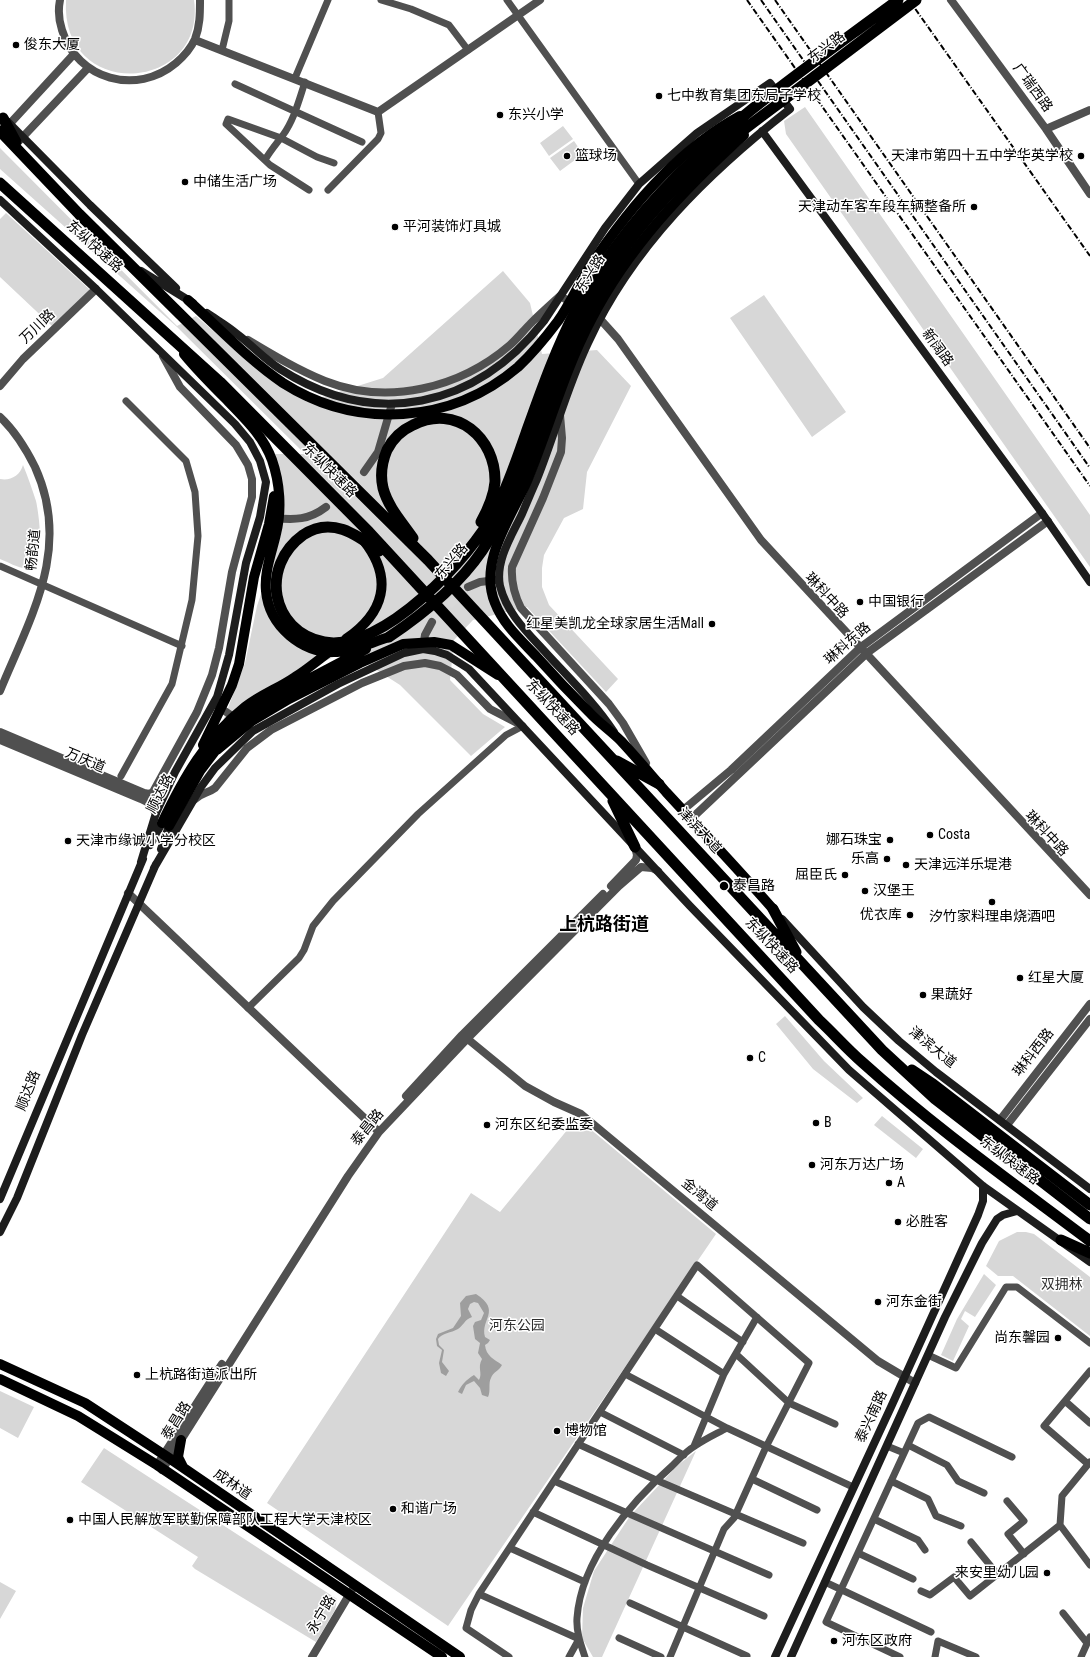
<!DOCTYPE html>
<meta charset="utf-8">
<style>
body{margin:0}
canvas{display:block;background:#fff}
</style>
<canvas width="1090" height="1657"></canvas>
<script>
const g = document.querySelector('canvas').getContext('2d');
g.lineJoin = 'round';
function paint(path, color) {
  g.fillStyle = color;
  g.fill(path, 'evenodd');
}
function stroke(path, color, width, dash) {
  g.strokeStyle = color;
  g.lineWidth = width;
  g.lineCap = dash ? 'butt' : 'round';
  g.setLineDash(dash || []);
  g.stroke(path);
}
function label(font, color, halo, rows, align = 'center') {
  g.font = font + ' "Roboto Condensed","Noto Sans SC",sans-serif';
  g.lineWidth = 3;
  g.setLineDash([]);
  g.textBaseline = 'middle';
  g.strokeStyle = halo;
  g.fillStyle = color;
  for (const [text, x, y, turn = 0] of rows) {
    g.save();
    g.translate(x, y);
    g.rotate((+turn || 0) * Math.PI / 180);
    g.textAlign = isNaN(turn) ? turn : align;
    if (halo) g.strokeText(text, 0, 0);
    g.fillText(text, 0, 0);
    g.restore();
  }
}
const green = new Path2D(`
 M66 0H194C207 93 60 103 66 0Z
 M805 107 1090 515V567L786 134 784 121Z
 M563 126 573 139 549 156 540 143Z
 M574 141 583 154 560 171 550 158Z
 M0 148 177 326 196 316 267 377 307 402 383 378 503 271 530 303 542 354 597 350 631 386 587 472 583 509 564 518 544 555 542 568V587L549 605 618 679 606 692 527 607 473 620 454 640 450 680 483 714 505 727 471 756 400 685 347 651 279 682 223 721 245 663 257 606 281 534 283 517 282 488 275 454H305L177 327 0 169Z
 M6 213 90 290 52 326 0 277V219Z
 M764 295 846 412 812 437 730 318Z
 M23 465C28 477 32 489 36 501 39 514 46 564 29 568 21 570 8 562 0 559V479C10 481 20 476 23 465Z
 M785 1016 824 1061 863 1098 857 1103 813 1069 776 1024Z
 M882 1116 923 1149 916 1158 874 1125Z
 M577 1118 716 1234 448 1626 267 1503 471 1193 500 1212Z
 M1017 1232H1026L1034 1234 1090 1277V1336L1013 1276H998L986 1266 999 1241Z
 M984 1274 996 1285 975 1317 965 1311 961 1319 969 1326 953 1361 941 1355 957 1319Z
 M0 1391 34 1407 18 1438 0 1428Z
 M104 1448 337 1599 335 1610 316 1642 195 1569 192 1566 198 1557 81 1482Z
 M696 1451 602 1657H593L582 1638 583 1608 594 1571 630 1516 678 1465Z
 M0 1582 16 1591 0 1619Z`);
const water = new Path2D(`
 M476 1294C502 1311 480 1319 485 1337L490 1340 488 1343 485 1345C486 1356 494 1359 502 1365 499 1371 493 1372 491 1378 488 1383 491 1391 488 1397L482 1395 480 1388 474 1381 466 1385 462 1394 458 1392C462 1384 466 1380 474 1375L479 1380C483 1373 477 1368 482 1359L478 1353 480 1343 475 1339 473 1326 475 1322 481 1320 484 1313 478 1303 474 1302 470 1304 468 1309 472 1317C464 1320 464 1325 458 1329 451 1333 442 1333 438 1339L439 1345 444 1350 442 1362 449 1371 446 1376 441 1373 439 1363 442 1350 437 1346 436 1339 438 1334 453 1328 461 1316 460 1303 466 1296Z`);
const tertiaryTunnel = new Path2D(`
 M326 507 364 472
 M432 622 468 587`);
const minor = new Path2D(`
 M381 0 411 9 449 25 468 50
 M507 0 639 184
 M222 50 229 21V0
 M295 78 328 0
 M235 84 362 142
 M265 160C270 151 277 143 283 135 294 120 299 100 305 82
 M309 190 270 165 226 124 228 119 281 138 317 157 334 163
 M328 190 378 139 381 133 378 112
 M0 566 182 646
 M121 776 172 684 192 600 198 536 195 492 186 461 126 401
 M248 1008 299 958 304 950 313 926 333 901 418 814 506 735 523 726
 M677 1296 743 1342
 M655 1329 724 1374
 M736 1354 789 1403 835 1424
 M928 1355 956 1368 1006 1287H1017L1090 1343
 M625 1374 727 1428
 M1065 1401 1090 1423
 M600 1412 684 1455
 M578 1444 656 1480 803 1543
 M908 1445 947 1465 958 1481 984 1493
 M694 1446 724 1374 757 1317
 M887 1446 904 1453
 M1090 1462 1062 1496 1060 1525 1090 1565
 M1088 1464 1044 1426 1090 1371
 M752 1479 817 1510
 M554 1481 769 1575
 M891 1481 928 1499 936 1516 961 1526
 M1007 1501 1024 1521 1008 1534 1024 1554
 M533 1512 647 1565 764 1616
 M874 1519 918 1540 925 1550
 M971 1542 998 1575
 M510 1548 585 1582
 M858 1553 913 1579
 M825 1582 931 1632
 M921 1591 930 1595 954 1577 970 1596 1060 1525
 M479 1594 471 1610 466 1628 509 1657
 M630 1603 747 1656
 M1063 1613 1087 1643
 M619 1638 661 1657
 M569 1657 579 1639 479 1594 697 1265 809 1363 766 1447 734 1518 724 1529 670 1657
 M585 1657C581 1645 576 1632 577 1618 581 1560 630 1503 672 1466 679 1459 686 1451 695 1446 705 1439 716 1434 727 1428L853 1487
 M900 1657 826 1622 918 1423 929 1417 1012 1457
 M935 1657 938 1641 976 1657
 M1081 1657 1090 1637`);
const tertiary = new Path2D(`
 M60 0C58 10 59 21 62 30 77 80 137 96 176 63 183 57 191 48 195 39 200 26 200 14 200 0
 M951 0 1046 129 1090 194
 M195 40 378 112 540 0
 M5 129 74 54
 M1046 129 1090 110
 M18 142 88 68
 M594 316 600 319 618 339 761 540 1090 895
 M248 340C273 355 298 370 325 381 388 406 460 388 510 345 517 339 524 330 531 323 540 314 550 305 560 296L574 304
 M0 386 23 359 96 289
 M560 415 562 438 561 452 543 498 512 567C511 582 514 594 521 608L609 704 623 723 646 763
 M0 417C15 431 26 449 35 467 72 548 31 616 0 691
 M364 472 378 452 392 404
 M274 518C295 520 309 520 326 507
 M468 587 480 582 496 580
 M423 647 425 635 432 622
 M216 705 238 720
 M0 732 144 793 149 794 153 792
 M0 740 141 799 149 803 155 812
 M194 800C202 792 207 794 215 788L247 748 271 730 362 683 404 666 425 663 440 666 457 675 490 709 519 724
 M683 810 731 770 861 647 1042 513
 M156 813 153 792 197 712 212 675 219 648 232 572 252 497V479L248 465 236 445 180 387 163 356
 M691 819 867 653 1048 521
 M611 886 636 860 637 855 635 847
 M128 893 379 1132
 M464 1036 525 1086 554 1102 581 1114 878 1361 915 1383
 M406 1096 462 1035 603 894
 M1000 1120 1090 1004
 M1007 1125 1090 1019
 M157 1465 222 1364
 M162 1470 348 1176 379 1132 467 1039 619 886 641 867 652 868 658 871
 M312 1657 352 1590`);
const secondary = new Path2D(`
 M8 122 90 205 176 288
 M762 131 1042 513 1090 582
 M0 200 96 289 235 424 250 442 260 461 266 482 260 517 246 563 229 655 217 697 175 772 156 813 141 862
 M141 271 193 303
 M207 313C217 320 228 326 237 334 252 345 264 359 280 369 375 430 475 408 544 321L605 228 639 184 697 133 770 83 790 109C708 173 632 247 588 343 567 387 555 434 537 479 532 490 527 502 522 514 512 535 495 561 500 586 507 614 528 633 547 654 570 679 595 703 614 732
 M150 845 162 823
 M161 849 169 826
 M154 868 201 787 215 768 253 731 338 684 404 653 423 649 435 651 447 655 469 669 690 906 849 1070 983 1186 1090 1262
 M782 919 863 1007 899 1041 936 1072 1090 1189
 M0 1199 143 859
 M0 1232 17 1198 82 1035 156 864
 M775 1657 891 1407 978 1215 983 1201V1186
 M791 1657 945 1317 982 1243 997 1219 1003 1215 1017 1211`);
const primary = new Path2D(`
 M744 135C684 189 628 248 591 320 564 371 549 428 527 481 511 518 478 562 495 603 503 624 520 639 536 656 553 675 571 694 589 712 599 723 611 731 621 741 636 757 651 775 666 792 702 831 738 869 773 909
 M188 300C218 327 250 361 283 383 357 430 451 424 518 367 533 353 546 337 558 321 570 304 578 285 589 268 628 209 677 150 740 116
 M184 354C197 370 212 385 227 400 244 418 263 435 272 460 280 483 282 510 276 534 272 552 264 572 266 591 269 626 302 654 337 652 355 651 372 642 389 637
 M346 639C384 613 394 579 364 541
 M203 745 232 685 239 664 254 577 269 524 274 496
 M217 750 252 721 289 699 360 663 403 644 434 642 451 645 498 675
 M162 823C183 779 206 738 245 707 260 695 279 688 295 677 308 669 319 659 332 650
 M169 826 200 771 228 734 237 725 254 710 271 699 366 649
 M0 1364 85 1403 169 1458 460 1657
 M0 1379 78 1416 157 1465 442 1657
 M181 1440 178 1457 183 1467`);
const trunk = new Path2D(`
 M3 118 16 142
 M0 131 79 214 428 560 882 1050 935 1099 1090 1219
 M0 183 220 382 369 532 819 1020C834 1034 847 1049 862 1062 934 1127 1013 1183 1090 1241
 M413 538C402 522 388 507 383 488 380 475 382 462 387 450 393 438 402 430 413 425 456 403 496 438 495 482 494 495 487 511 481 522
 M379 551C356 534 331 516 303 535 260 566 270 631 324 642 382 653 471 557 495 511 508 486 517 459 526 433 541 391 556 348 577 308 651 170 776 91 898 0
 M389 637C425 613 458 586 482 551 513 505 528 454 546 403 562 360 580 318 604 279 631 236 666 193 706 160 733 137 762 116 790 95 832 63 874 32 916 0
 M617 761 659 784
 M613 801 635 847
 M773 909 796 952
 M912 1070 933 1084 1090 1205
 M1061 1240 1090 1253`);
const rail = new Path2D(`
 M747 0 1090 486
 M761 0 1090 468
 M775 0 1090 448
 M909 0 1090 256`);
const markers = [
 [16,45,4,"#000"],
 [659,96,4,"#000"],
 [500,115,4,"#000"],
 [567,156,4,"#000"],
 [1081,156,4,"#000"],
 [185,182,4,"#000"],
 [974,207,4,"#000"],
 [395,227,4,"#000"],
 [860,602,4,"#000"],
 [712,624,4,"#000"],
 [930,835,4,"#000"],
 [890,840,4,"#000"],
 [68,841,4,"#000"],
 [887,859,4,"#000"],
 [906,865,4,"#000"],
 [845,875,4,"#000"],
 [724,886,5,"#000"],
 [865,891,4,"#000"],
 [992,902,4,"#000"],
 [910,915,4,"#000"],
 [1020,978,4,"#000"],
 [923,995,4,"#000"],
 [750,1058,4,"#000"],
 [816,1123,4,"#000"],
 [487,1125,4,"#000"],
 [812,1165,4,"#000"],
 [889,1183,4,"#000"],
 [898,1222,4,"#000"],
 [878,1302,4,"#000"],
 [1058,1338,4,"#000"],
 [137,1375,4,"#000"],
 [557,1431,4,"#000"],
 [393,1509,4,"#000"],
 [70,1520,4,"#000"],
 [1047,1573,4,"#000"],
 [834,1641,4,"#000"]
];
const poiNames = [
 ["俊东大厦",24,45],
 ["七中教育集团东局子学校",667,96],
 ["东兴小学",508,115],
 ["篮球场",575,156],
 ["天津市第四十五中学华英学校",1073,156,"right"],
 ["中储生活广场",193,182],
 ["天津动车客车段车辆整备所",966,207,"right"],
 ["平河装饰灯具城",403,227],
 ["中国银行",868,602],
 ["红星美凯龙全球家居生活Mall",704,624,"right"],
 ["Costa",938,835],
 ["娜石珠宝",882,840,"right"],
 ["天津市缘诚小学分校区",76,841],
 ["乐高",879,859,"right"],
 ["天津远洋乐堤港",914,865],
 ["屈臣氏",837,875,"right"],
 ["泰昌路",733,886],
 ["汉堡王",873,891],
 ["优衣库",902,915,"right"],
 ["汐竹家料理串烧酒吧",992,917,"center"],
 ["红星大厦",1028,978],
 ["果蔬好",931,995],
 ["C",758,1058],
 ["B",824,1123],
 ["河东区纪委监委",495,1125],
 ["河东万达广场",820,1165],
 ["A",897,1183],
 ["必胜客",906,1222],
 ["河东金街",886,1302],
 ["尚东馨园",1050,1338,"right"],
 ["上杭路街道派出所",145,1375],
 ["博物馆",565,1431],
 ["和谐广场",401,1509],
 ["中国人民解放军联勤保障部队工程大学天津校区",78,1520],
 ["来安里幼儿园",1039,1573,"right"],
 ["河东区政府",842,1641]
];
const streetNames = [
 ["东兴路",827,48,-37],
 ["广瑞西路",1032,88,54],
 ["东纵快速路",94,247,42],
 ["东兴路",591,274,-58],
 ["万川路",38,327,-44],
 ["新阔路",937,348,54],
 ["东纵快速路",329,471,45],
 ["畅韵道",34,550,-84],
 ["东兴路",452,562,-50],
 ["琳科中路",826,596,47],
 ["琳科东路",848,644,-41],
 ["东纵快速路",552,708,47],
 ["万庆道",85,761,23],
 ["顺达路",161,794,-63],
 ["津滨大道",699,831,47],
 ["琳科中路",1046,834,47],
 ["东纵快速路",771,946,47],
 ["津滨大道",932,1048,39],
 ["琳科西路",1034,1053,-52],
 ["顺达路",29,1091,-68],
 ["泰昌路",368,1128,-51],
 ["东纵快速路",1009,1161,37],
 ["金湾道",699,1195,40],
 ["泰兴南路",872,1417,-65],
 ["泰昌路",177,1421,-58],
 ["成林道",232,1485,35],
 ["永宁路",322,1615,-59]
];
const parkNames = [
 ["双拥林",1062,1285],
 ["河东公园",517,1326]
];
const districtNames = [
 ["上杭路街道",604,925]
];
paint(green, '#d7d7d7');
paint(water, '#9e9e9e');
stroke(tertiaryTunnel, '#d9d9d9', 8, [8, 4]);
stroke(minor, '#505050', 7);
stroke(tertiary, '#505050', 8);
stroke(secondary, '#1d1d1d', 8);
stroke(primary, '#000', 10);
stroke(trunk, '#000', 11);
stroke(rail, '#000', 2, [6, 2, 1, 2]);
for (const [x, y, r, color] of markers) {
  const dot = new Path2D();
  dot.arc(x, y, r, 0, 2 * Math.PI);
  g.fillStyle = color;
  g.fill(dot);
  stroke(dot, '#fff', 1.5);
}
label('14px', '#000', '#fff', poiNames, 'left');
label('14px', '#000', '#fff', streetNames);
label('14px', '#2e2e2e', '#fff', parkNames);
label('bold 18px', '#000', '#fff', districtNames);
</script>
